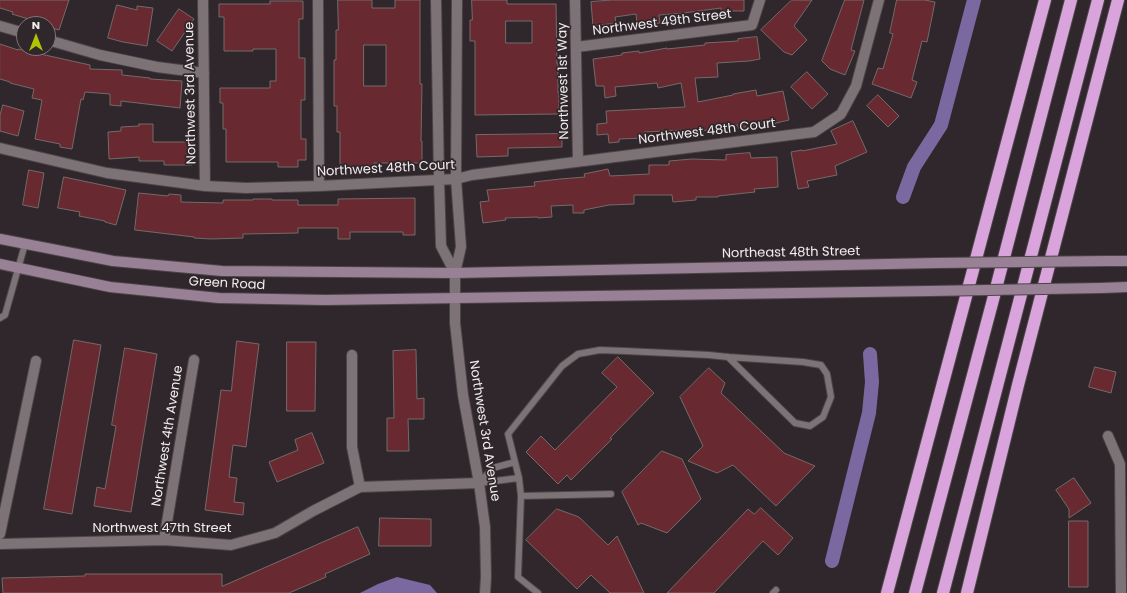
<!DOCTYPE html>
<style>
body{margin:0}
#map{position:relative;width:1127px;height:593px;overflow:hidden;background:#2f272b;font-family:Poppins,sans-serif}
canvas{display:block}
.north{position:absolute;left:16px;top:16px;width:40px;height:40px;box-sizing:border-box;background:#2f272b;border:1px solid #7d7679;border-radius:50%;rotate:0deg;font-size:11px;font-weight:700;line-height:16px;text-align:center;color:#f2ecee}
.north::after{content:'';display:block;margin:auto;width:14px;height:18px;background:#b0c500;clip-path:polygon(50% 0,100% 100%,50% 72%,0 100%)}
</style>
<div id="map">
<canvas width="1127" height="593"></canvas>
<div class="north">N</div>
</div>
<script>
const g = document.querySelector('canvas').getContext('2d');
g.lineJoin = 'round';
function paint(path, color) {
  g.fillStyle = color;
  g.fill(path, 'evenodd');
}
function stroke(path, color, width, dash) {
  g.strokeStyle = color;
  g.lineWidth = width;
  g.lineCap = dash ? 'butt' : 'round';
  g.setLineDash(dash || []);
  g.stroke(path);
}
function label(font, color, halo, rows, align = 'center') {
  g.font = font + ' Poppins,sans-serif';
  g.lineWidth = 3.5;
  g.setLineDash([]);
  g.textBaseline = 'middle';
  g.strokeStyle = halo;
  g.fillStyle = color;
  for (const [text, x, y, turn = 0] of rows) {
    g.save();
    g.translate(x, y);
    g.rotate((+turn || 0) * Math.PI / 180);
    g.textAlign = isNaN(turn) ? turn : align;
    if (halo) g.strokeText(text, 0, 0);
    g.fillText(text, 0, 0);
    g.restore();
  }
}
const water = new Path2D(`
 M397 577 430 585 437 593H360L378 584Z`);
const canal = new Path2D(`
 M903 197 914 167 941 125 974 0
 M832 561 869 413 872 382 870 354`);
const building = new Path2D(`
 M0 0H69L59 30 48 27V24H45L12 14 13 12 0 8Z
 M338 0H372V8H395V0H420V84H422L421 141H422V163H374V168H340V132H337V106H334V60H336V30H338ZM364 45H386V86H364Z
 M472 0H507V4H556L557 64H558V93H559V114L475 115V41H470V20H472ZM506 21H532V43H506Z
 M612 0H744V11H721V8L684 13 659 15 660 23 637 25 636 14 615 17 616 23 593 26 591 2Z
 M792 0H812L794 26 807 40 792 55 784 52 761 30Z
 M845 0H864L851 50 855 51 845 75 830 69 822 61Z
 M897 0H925L935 2 927 42 922 41 912 80 917 82 911 98 872 84 878 68 883 69 893 34 890 33Z
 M270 1H303V19H299V58H305V100H301V139H306V160H298V167H278V162H226V129H223V103H220V88H270V81H276V49H253V51H224V17H219V4H270Z
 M117 5 137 10V6L153 8 147 46 123 42 108 38Z
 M179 9 194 19 172 51 157 41Z
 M757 37 760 59 749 61 717 63 718 77 695 78 698 102 733 95V94L756 90 757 96 783 91 789 120 772 124V123L738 128V125L689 133 688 130 644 132V138L619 139V142L609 143 608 134 597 135V124L607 123 606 111 685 107 681 83 658 88 657 83 615 87 616 96 605 98 604 86H596L593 59 622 55V53L639 51V53L667 48V49L705 45V43L738 41V39Z
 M0 44 18 50V49L90 65V69L122 70V75L150 78V79L182 81 180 108 121 101V106L110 105V94L85 92 83 100 81 99 72 149 60 147V144L35 139 42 100 32 98 34 89 10 83V82L0 79Z
 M807 72 828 94 812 109 791 87Z
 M878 95 899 116 888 127 867 106Z
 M3 105 24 111 18 136 0 131V116Z
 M853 121 867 152 835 166 837 175 807 181 809 187 798 189 791 152 802 150V151L837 144 831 131Z
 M139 124H153V142H192V165H164V161H139V157L109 159 108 132 121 131V127L139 126Z
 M562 134V147L508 148V156L477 157 476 135Z
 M750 153 751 158 777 157 778 187 754 189 755 192 718 196V197H696V200L673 202 672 195H634V204L609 205 584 210V213H573V205L551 206 552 217 538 218V217L505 218 506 220 483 223 480 202 489 201 487 190 535 186 534 182 560 179 585 177 584 174 608 169 610 176 649 174V165H669V161L692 159 726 160V155Z
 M29 170 44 173 38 208 23 205Z
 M64 177 126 190 116 225 105 222V221L79 216 80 212 58 208Z
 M139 193 168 196 169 194 181 195V202L223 203V200H253V199H272V200H298V205H338V199L415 198V235H403V232H350V239H338V228H298V233L243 234V238L211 239 194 238V237L135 230Z
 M74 340 101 345 72 514 44 509Z
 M237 341 259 344 246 447 233 445 229 477 237 478 234 502 244 503 243 515 205 510 221 390 231 391Z
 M287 342H316L315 411H287Z
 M125 348 157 354 131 512 94 506 97 487 105 489 116 426 112 425Z
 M416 350 417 399 424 398V419H408L409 451H387V418H394L393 351Z
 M618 357 654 393 610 438 612 439 571 480 567 475 558 484 526 452 541 436 555 450 617 387 602 373Z
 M1095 367 1116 372 1111 393 1089 387Z
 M709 368 725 383 721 393 784 453 815 466 776 506 733 465 717 473 688 461 703 446 680 397Z
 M312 433 324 463 277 482 269 462 298 450 295 440Z
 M662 451 682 459 701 499 667 533 641 523 638 525 622 492Z
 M1074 478 1091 503 1069 518V509L1056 490Z
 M761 508 793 538 778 555 763 541 714 593H667L748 509 754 514Z
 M557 509 579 517 608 545 617 536 644 593H610L591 575 577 589 526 540Z
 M380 518 431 519V546H379Z
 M1069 521H1088V587H1069Z
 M358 527 370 554 325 574 326 577 289 593H3L2 578 85 576V574H222V586Z`);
const lane = new Path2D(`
 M0 318 5 315 25 244
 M479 483 493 468 515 462
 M479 483 519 478
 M521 496 611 494
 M538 593 518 577 521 496 519 478 508 434 562 366 578 354 600 350 625 351 709 355 728 357 803 362 821 365 827 374 831 397 823 417 810 426 795 423 728 357
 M773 593 776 590`);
const street = new Path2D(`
 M203 0 205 186
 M318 0 319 186
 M436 0 439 180 441 246 455 273
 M457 0 456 179 461 247 455 273V323L463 395 479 483 485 527 486 577 485 593
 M575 0 578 161
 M0 26 24 33
 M48 40 100 55 157 67 204 73
 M576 47 752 25 760 0
 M0 148 107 173 205 186 246 188 319 186 456 179 472 175 814 132 841 114 856 86 879 0
 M352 355V447L360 487
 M1108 436 1120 464 1121 593
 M0 534 36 361
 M164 540 194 360
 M0 544 164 540 231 545 275 533 313 511 360 487 479 483`);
const secondary = new Path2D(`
 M0 239 113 261 222 271 455 273 936 263
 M1107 261H1127
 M0 264 110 287 219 298 325 300 930 291
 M1101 288 1127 287`);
const highway = new Path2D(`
 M887 593 1045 0
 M915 593 994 296 1071 0
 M943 593 1098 0
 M967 593 1018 385 1118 0`);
const secondaryBridge = new Path2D(`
 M936 263 1107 261
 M930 291 1101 288`);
const streetNames = [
 ["Northwest 49th Street",662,23,-7],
 ["Northwest 1st Way",564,81,-91],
 ["Northwest 3rd Avenue",191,93,-91],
 ["Northwest 48th Court",707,132,-7],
 ["Northwest 48th Court",386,169,-3],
 ["Northeast 48th Street",791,253,-1],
 ["Green Road",227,284,3],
 ["Northwest 3rd Avenue",484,431,81],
 ["Northwest 4th Avenue",168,436,-81],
 ["Northwest 47th Street",162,529]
];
paint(water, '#7c68a1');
stroke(canal, '#7c68a1', 14);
paint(building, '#682a30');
stroke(building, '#746a6a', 1);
stroke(lane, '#4c4548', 8);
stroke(street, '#4c4548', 12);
stroke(secondary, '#4c4548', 12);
stroke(highway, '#4c4548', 14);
stroke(lane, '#7d7377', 6);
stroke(street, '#7d7377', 10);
stroke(secondary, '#998195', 10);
stroke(highway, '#d9a3db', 12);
stroke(secondaryBridge, '#4c4548', 12, []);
stroke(secondaryBridge, '#998195', 10);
label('13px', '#f2ecee', '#2f272b', streetNames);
</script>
